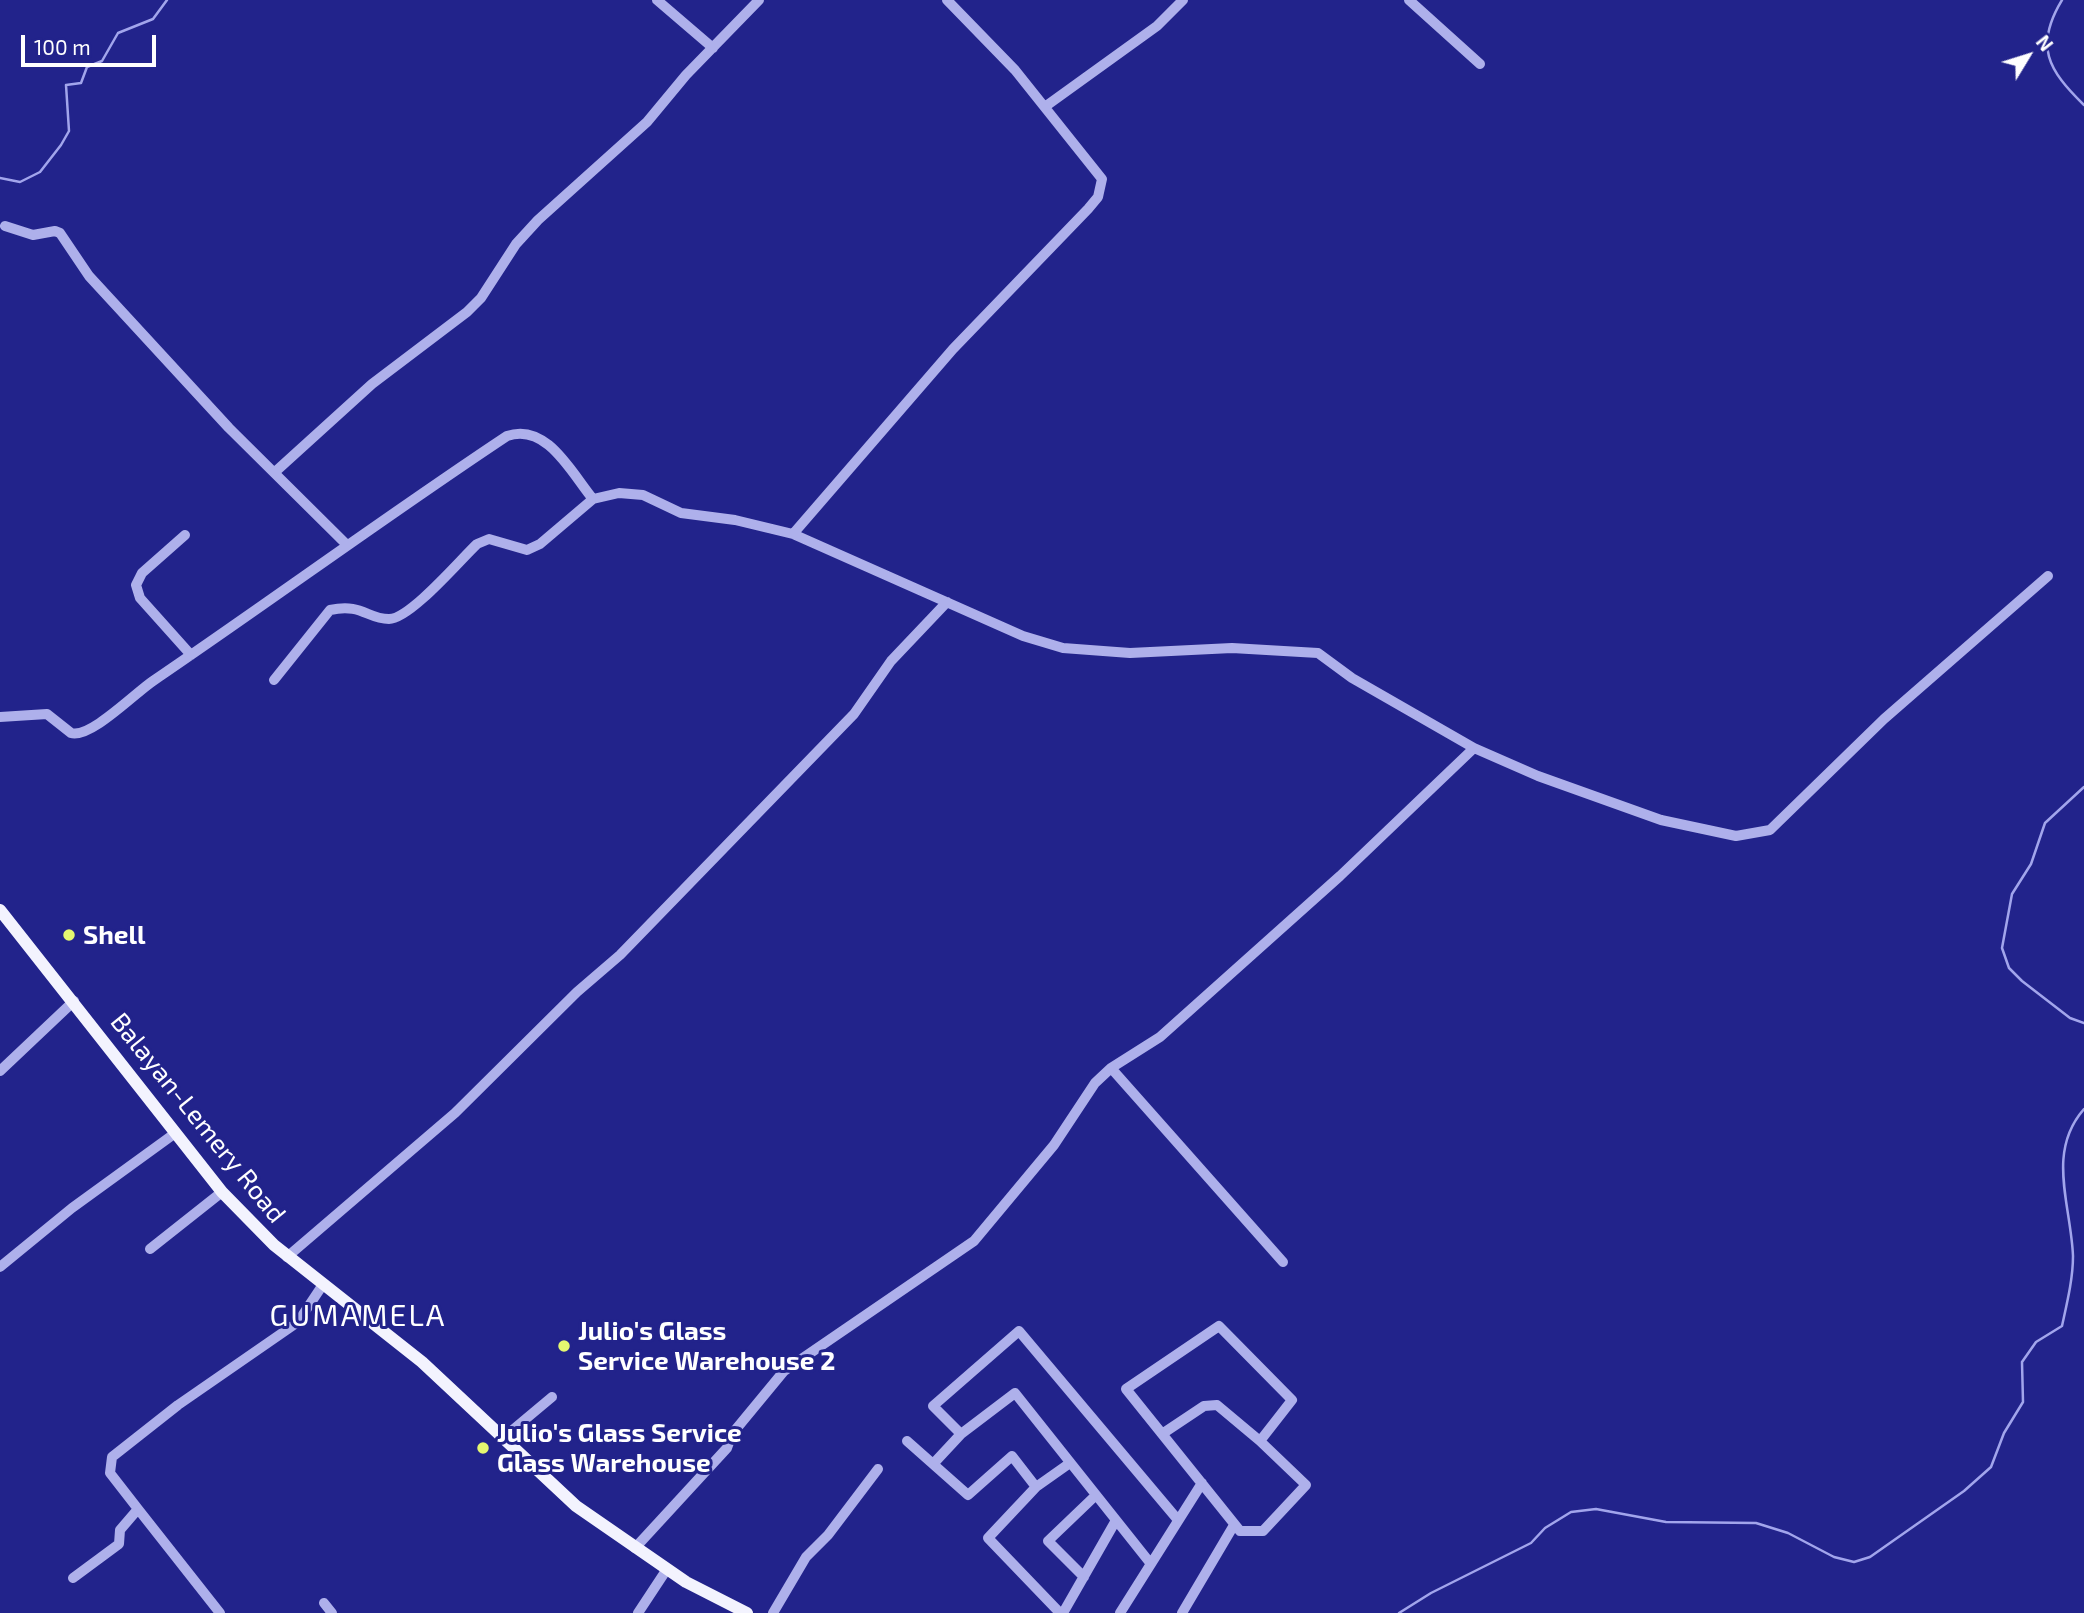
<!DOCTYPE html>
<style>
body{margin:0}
#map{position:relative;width:2084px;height:1613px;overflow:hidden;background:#22238b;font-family:"Exo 2",sans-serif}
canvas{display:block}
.north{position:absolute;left:1993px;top:21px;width:70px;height:70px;-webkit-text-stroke:5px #22238b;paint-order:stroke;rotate:52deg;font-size:19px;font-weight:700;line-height:28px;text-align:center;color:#fff}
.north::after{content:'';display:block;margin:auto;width:24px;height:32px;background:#fff;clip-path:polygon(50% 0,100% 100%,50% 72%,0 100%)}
.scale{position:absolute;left:21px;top:35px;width:135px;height:32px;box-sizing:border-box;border:4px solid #fff;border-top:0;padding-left:9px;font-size:21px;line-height:24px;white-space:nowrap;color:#fff;-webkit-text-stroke:5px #22238b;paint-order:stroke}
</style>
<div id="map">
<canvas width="2084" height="1613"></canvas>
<div class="north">N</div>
<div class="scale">100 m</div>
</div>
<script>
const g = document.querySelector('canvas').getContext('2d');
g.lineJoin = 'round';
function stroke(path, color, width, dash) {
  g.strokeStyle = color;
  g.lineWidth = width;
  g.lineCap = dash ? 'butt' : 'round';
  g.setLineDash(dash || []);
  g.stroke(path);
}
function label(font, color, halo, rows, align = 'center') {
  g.font = font + ' "Exo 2",sans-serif';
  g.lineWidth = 6;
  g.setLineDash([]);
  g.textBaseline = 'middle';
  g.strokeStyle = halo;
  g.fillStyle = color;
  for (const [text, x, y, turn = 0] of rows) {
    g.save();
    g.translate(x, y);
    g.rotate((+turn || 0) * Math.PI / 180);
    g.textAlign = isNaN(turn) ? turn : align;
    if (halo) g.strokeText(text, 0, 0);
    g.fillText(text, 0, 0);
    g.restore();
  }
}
const stream = new Path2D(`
 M2062 0C2034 46 2048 70 2084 105
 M0 178 20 182 40 172 61 145 69 131 66 85 81 83 87 67 102 61 118 33 153 19 167 0
 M2084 787 2045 823 2031 864 2012 894 2002 948 2009 968 2022 981 2070 1018 2084 1023
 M1399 1613 1431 1593 1531 1543 1545 1528 1571 1512 1596 1509 1666 1522 1756 1523 1788 1533 1834 1557 1854 1562 1870 1557 1964 1491 1991 1467 2004 1433 2023 1402 2022 1362 2036 1342 2062 1326C2067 1303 2073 1279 2073 1256 2071 1205 2046 1152 2084 1109`);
const minor = new Path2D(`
 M657 0 713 48
 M1409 0 1480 64
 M1046 106 1157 26 1183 0
 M5 226 33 235 55 231 60 233 89 276 229 428 346 544
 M275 472 372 384 467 312 481 298 516 244 538 220 647 122 686 75 759 0
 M793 534 953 349 1088 209 1098 197 1102 179 1015 70 947 0
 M185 535 142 573 136 585 140 598 191 655
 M274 680 330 610C362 603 367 619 389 619 410 619 460 560 477 544L489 539 527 550 540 544 593 499 619 493 643 495 681 513 735 520 793 534 1023 636 1063 648 1130 653 1232 648 1318 653 1352 678 1474 748 1538 776 1661 820 1736 836 1770 830 1884 719 2048 576
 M0 717 47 714 71 733C90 739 135 693 153 681 272 600 388 515 507 436 547 422 572 474 593 499
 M1111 1068 1283 1262
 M0 1071 74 1001
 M150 1249 222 1192
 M287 1257 455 1113 577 992 620 955 854 714 891 661 947 602
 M0 1267 72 1208 174 1134
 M1219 1326 1292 1400 1260 1441 1306 1485 1263 1531H1240L1126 1389Z
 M961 1434 933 1406 1019 1331 1178 1520
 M1162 1434 1204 1406 1217 1405 1260 1441
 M503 1438 552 1397
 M907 1441 968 1495 1012 1456 1036 1487
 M934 1463 961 1434 1015 1393 1151 1564
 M138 1509 220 1613
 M635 1548 727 1448 732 1434 784 1371 974 1241 1054 1145 1095 1083 1111 1068 1160 1037 1340 876 1474 748
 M1084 1577 1048 1541 1095 1496
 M73 1578 119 1544 120 1530 138 1509 110 1473 112 1457 178 1405 298 1322 322 1286
 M324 1603 332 1613
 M638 1613 667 1569
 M773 1613 806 1557 828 1535 878 1469
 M1060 1613 988 1538 1036 1487 1070 1463
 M1063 1613 1115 1522
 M1120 1613 1202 1483
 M1182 1613 1234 1525`);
const major = new Path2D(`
 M0 910 222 1192 274 1245 422 1362 576 1506 686 1582 747 1613`);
const markers = [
 [69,935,7,"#e5f770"],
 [564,1346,7,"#e5f770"],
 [483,1448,7,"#e5f770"]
];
const poiNames = [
 ["Shell",83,935],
 ["Julio's Glass",578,1331],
 ["Service Warehouse 2",578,1361],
 ["Julio's Glass Service",497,1433],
 ["Glass Warehouse",497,1463]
];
const streetNames = [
 ["Balayan-Lemery Road",198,1118,51]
];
const quarterNames = [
 ["GUMAMELA",358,1316]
];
stroke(stream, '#a2a5ec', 2.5);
stroke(minor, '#aeb0eb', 10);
stroke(major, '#f3f3fe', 12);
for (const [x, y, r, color] of markers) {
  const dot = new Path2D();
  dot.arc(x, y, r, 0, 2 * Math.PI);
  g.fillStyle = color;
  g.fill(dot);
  stroke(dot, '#22238b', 2.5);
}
label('bold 26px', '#fff', '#22238b', poiNames, 'left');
label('26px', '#fff', '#22238b', streetNames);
g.letterSpacing = '2px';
label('30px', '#fff', '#22238b', quarterNames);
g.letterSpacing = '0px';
</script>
